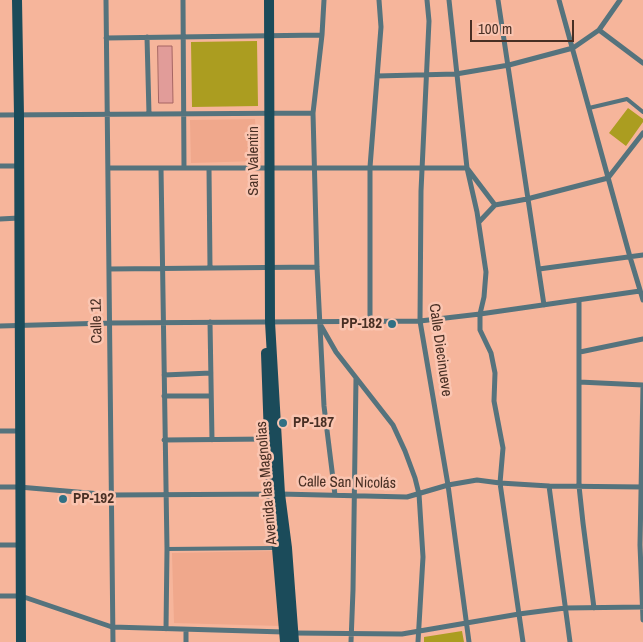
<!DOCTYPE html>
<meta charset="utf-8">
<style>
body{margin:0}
#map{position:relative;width:643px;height:642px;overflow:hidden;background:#f6b59b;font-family:"Archivo Narrow",sans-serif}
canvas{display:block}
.scale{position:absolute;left:470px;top:20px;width:104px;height:22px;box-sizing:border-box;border:2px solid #482f24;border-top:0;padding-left:6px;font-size:15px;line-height:18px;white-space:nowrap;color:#482f24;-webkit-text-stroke:4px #fac5b1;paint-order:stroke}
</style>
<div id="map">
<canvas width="643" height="642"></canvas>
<div class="scale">100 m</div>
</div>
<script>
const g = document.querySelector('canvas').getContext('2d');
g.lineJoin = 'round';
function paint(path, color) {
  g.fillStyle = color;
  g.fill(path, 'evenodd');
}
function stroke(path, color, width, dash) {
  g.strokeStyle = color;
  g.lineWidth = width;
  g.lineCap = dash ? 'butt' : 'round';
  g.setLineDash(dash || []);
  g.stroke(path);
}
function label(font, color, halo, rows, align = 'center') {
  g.font = font + ' "Archivo Narrow",sans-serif';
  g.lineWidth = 5;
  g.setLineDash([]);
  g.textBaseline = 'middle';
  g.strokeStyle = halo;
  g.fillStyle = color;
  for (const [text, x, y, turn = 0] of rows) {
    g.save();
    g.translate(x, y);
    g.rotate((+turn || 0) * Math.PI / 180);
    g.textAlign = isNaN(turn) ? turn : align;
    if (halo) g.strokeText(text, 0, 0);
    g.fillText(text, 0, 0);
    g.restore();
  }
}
const built = new Path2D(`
 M255 119 258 161 191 163 190 120Z
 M273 551 281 626 174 623 172 553Z`);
const green = new Path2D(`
 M257 41 258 106 192 107 191 42Z
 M628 108 643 119V122L626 146 609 133Z
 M462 631 464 642H424V637Z`);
const building = new Path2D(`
 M158 46H172L173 103H159Z`);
const lane = new Path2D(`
 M589 108 627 99 643 112
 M167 549 275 548`);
const street = new Path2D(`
 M106 0 113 642
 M183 0 184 168
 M324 0 322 35 313 113 317 267 324 406 335 495
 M427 0 429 21 421 191 420 321 448 485 469 642
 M449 0 467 168 477 212 486 272 484 297 480 314V330L491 353 495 373 494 401 503 448 500 483 523 642
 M498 0 544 305
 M559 0 630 257 643 300
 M599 30 643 63
 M147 37 149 114
 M106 38 322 35
 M377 76 456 74 509 65 573 48 599 30 620 0
 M0 115 313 113
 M0 166H19
 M108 168H467L495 205
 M161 168 167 549 166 629
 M209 168 210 268
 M608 178 643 133
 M0 219 19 218
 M479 222 495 205 527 199 608 178
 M109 269 317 267
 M539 269 643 255
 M579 300V486L583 523 594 608
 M370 321V167L381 27 379 0
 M210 322 212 440
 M320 324 336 352 393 425 405 451 415 478 419 494 423 557 418 642
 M0 326 109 323 420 321 480 314 640 291
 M580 352 643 339
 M164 375 211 373
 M579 382 643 385
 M643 386 640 545 643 620
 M164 396H211
 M0 431H20
 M164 440 268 439
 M549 486 570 642
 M0 487H19L112 495 280 494 407 497 448 485 477 480 500 483 549 486 643 487
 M0 545H20
 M0 596H21L112 627 284 632
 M293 633 402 634 519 614 565 608 643 607
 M186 642V630
 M351 642 353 590 356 378`);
const secondary = new Path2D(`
 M17 0 19 115 21 642
 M269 0 270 322 280 494 287 548 294 642
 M266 353 271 494 277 548 285 642`);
const markers = [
 [392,324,5,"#307084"],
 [283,423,5,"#307084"],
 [63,499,5,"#307084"]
];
const streetNames = [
 ["San Valentin",254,161,-90],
 ["Calle 12",97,321,-91],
 ["Calle Diecinueve",440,350,82],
 ["Avenida las Magnolias",267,483,-95],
 ["Calle San Nicolás",347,483,1]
];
const poiNames = [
 ["PP-182",382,324,"right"],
 ["PP-187",293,423],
 ["PP-192",73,499]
];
paint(built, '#f0a88c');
paint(green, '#ab9d20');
paint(building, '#e19c99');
stroke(building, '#a66563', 1);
stroke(lane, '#55737d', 4);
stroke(street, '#55737d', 5);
stroke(secondary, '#1b4b5a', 10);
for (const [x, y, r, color] of markers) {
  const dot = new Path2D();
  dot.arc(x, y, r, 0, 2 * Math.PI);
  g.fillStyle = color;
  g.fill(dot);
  stroke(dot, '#fac5b1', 2);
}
label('15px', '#482f24', '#fac5b1', streetNames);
label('bold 15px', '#482f24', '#fac5b1', poiNames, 'left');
</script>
